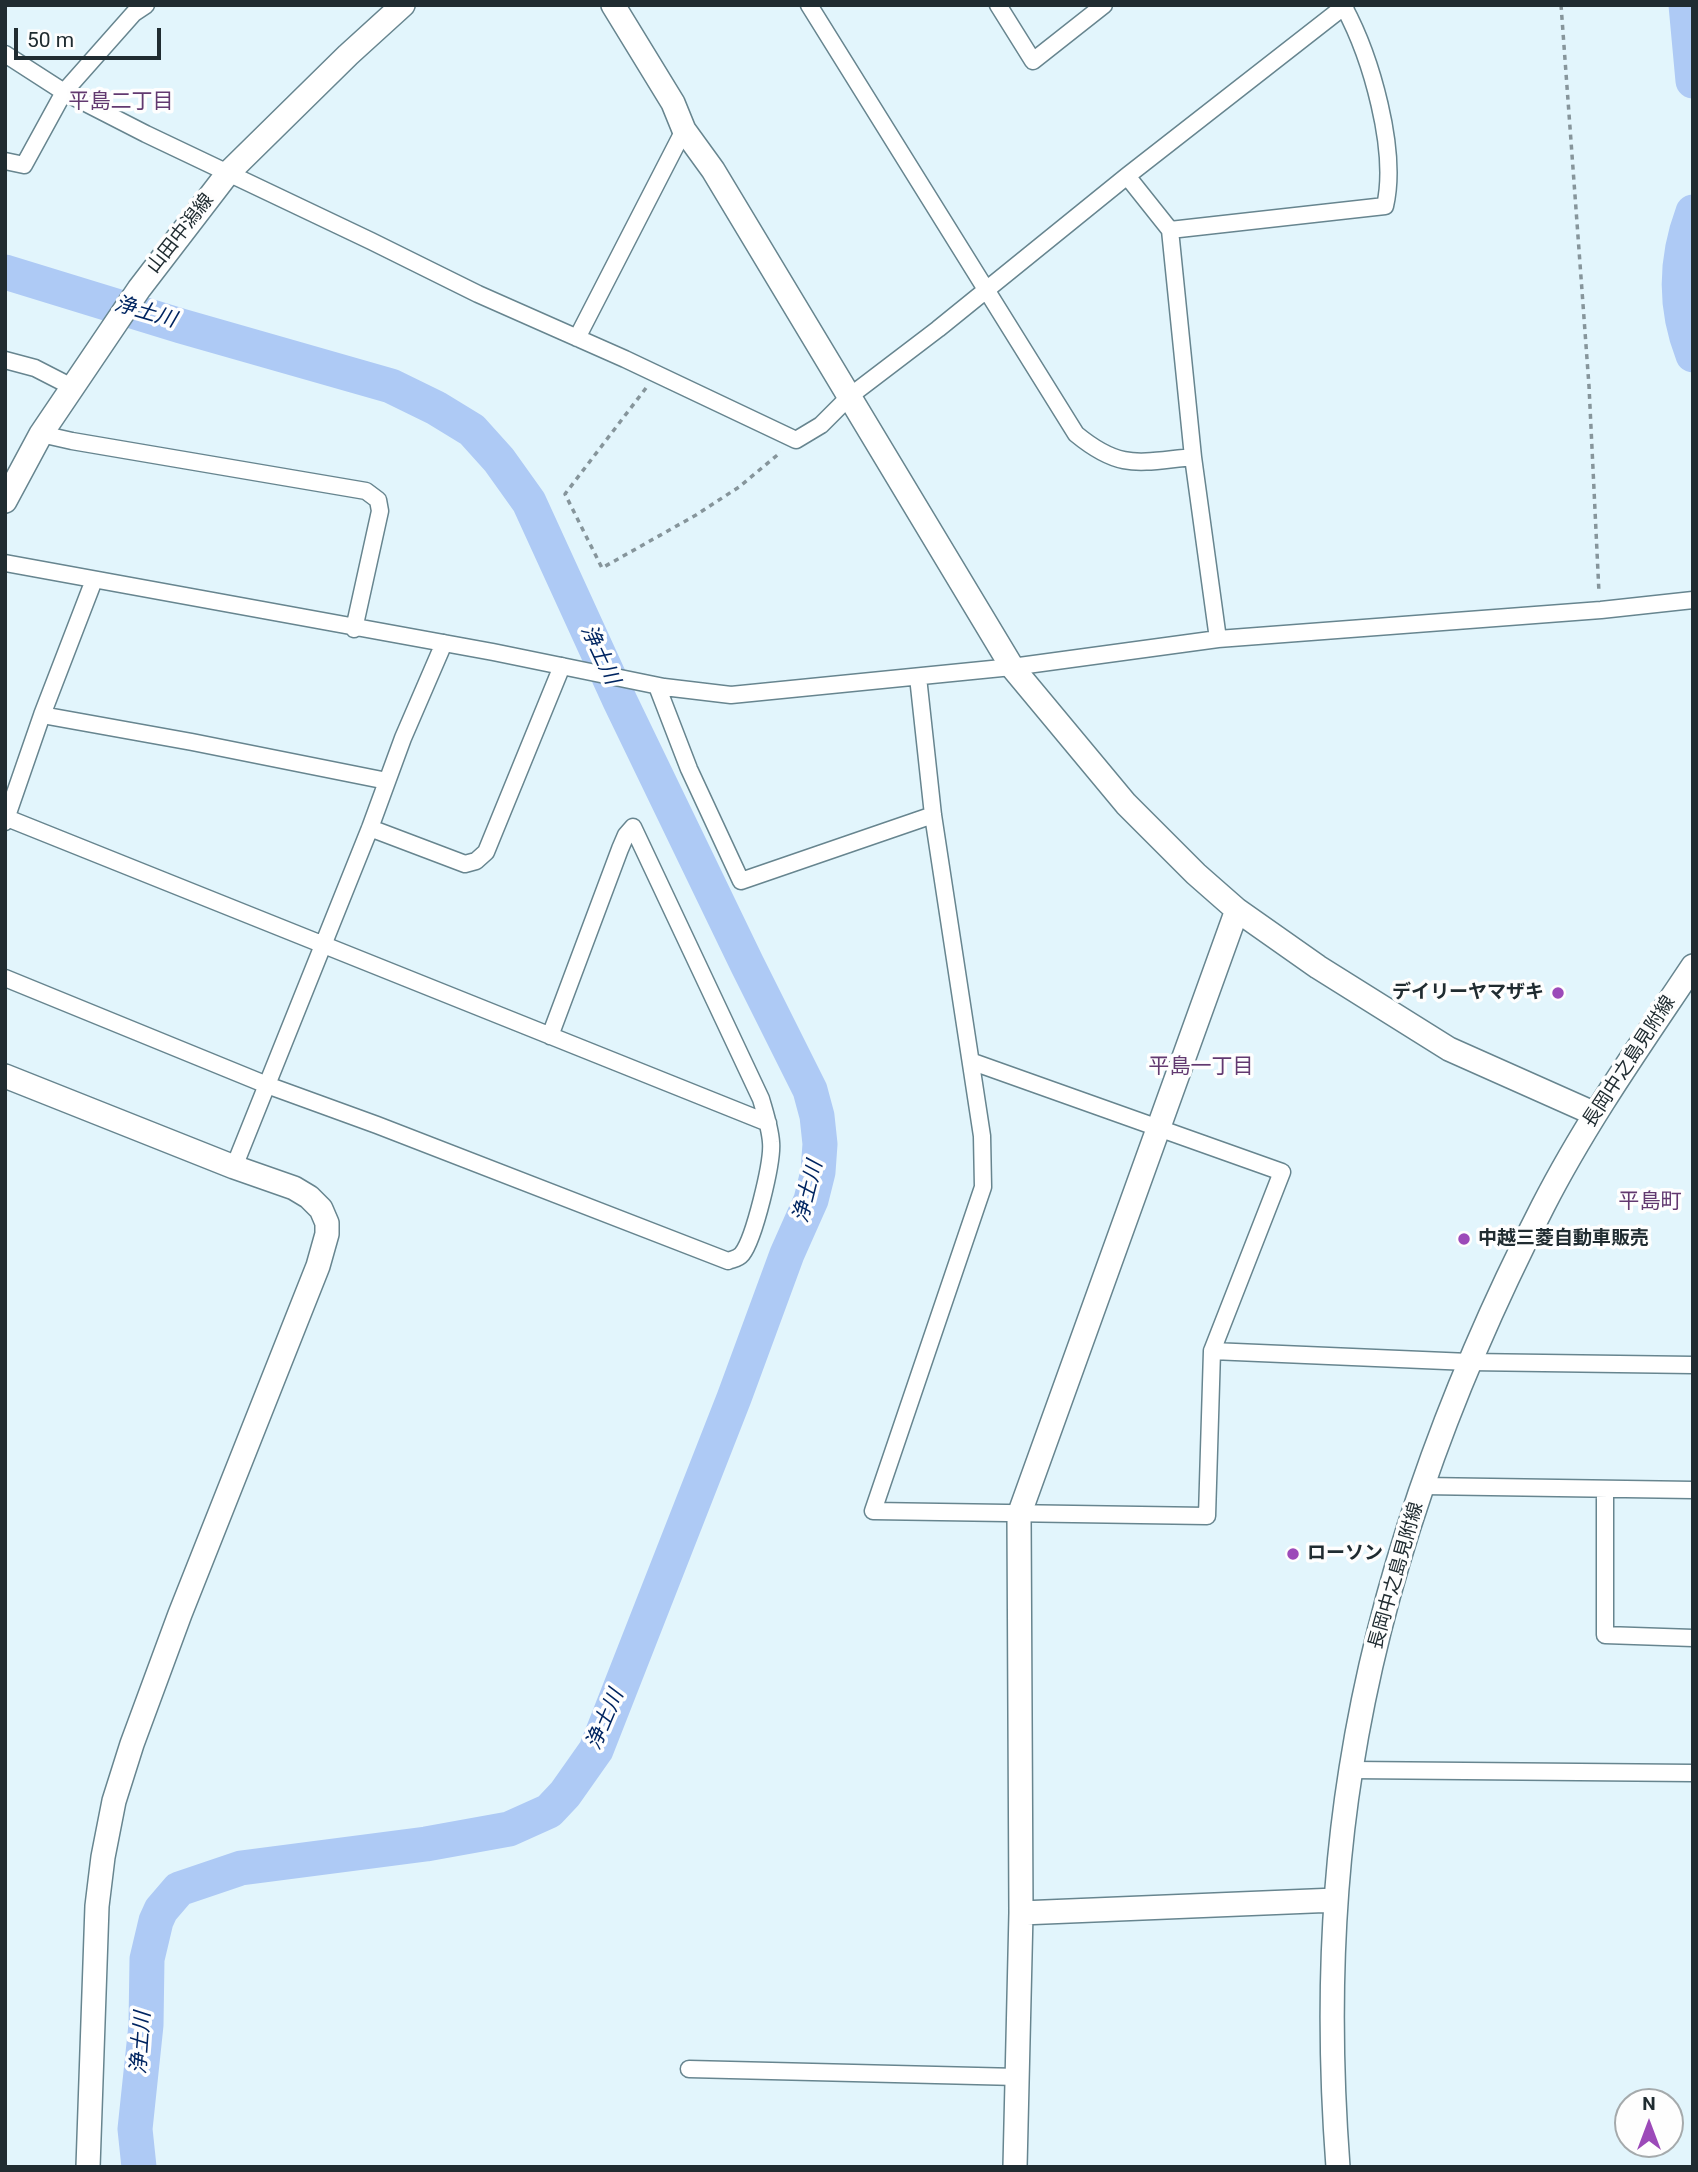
<!DOCTYPE html>
<meta charset="utf-8">
<style>
body{margin:0}
#map{position:relative;width:1698px;height:2172px;overflow:hidden;background:#e2f5fc;font-family:Roboto,sans-serif}
canvas{display:block}
.frame{position:absolute;inset:0;border:7px solid #202c31;pointer-events:none}
.north{position:absolute;left:1614px;top:2088px;width:70px;height:70px;box-sizing:border-box;background:#fefefe;border:2px solid #a5aaac;border-radius:50%;rotate:0deg;font-size:19px;font-weight:700;line-height:28px;text-align:center;color:#202c31}
.north::after{content:'';display:block;margin:auto;width:24px;height:32px;background:#9c4ab9;clip-path:polygon(50% 0,100% 100%,50% 72%,0 100%)}
.scale{position:absolute;left:14px;top:28px;width:147px;height:32px;box-sizing:border-box;border:4px solid #202c31;border-top:0;padding-left:9px;font-size:21px;line-height:24px;white-space:nowrap;color:#202c31;-webkit-text-stroke:5px #fefefe;paint-order:stroke}
</style>
<div id="map">
<canvas width="1698" height="2172"></canvas>
<div class="frame"></div>
<div class="north">N</div>
<div class="scale">50 m</div>
</div>
<script>
const g = document.querySelector('canvas').getContext('2d');
g.lineJoin = 'round';
function stroke(path, color, width, dash) {
  g.strokeStyle = color;
  g.lineWidth = width;
  g.lineCap = dash ? 'butt' : 'round';
  g.setLineDash(dash || []);
  g.stroke(path);
}
function label(font, color, halo, rows, align = 'center') {
  g.font = font + ' Roboto,"Noto Sans JP",sans-serif';
  g.lineWidth = 7;
  g.setLineDash([]);
  g.textBaseline = 'middle';
  g.strokeStyle = halo;
  g.fillStyle = color;
  for (const [text, x, y, turn = 0] of rows) {
    g.save();
    g.translate(x, y);
    g.rotate((+turn || 0) * Math.PI / 180);
    g.textAlign = isNaN(turn) ? turn : align;
    if (halo) g.strokeText(text, 0, 0);
    g.fillText(text, 0, 0);
    g.restore();
  }
}
const river = new Path2D(`
 M1686 5 1693 81
 M1693 212C1675 260 1674 307 1693 355
 M5 272 181 326 391 386 436 408 472 430 499 460 529 502 620 701 747 964 810 1090 817 1116 820 1144 818 1172 811 1200 787 1254 734 1398 596 1750 565 1794 549 1811 509 1829 426 1844 241 1868 179 1889 161 1910 156 1921 147 1959 146 2025 135 2129 139 2167`);
const path = new Path2D(`
 M1561 5 1589 386 1599 593
 M646 388 565 494 602 568 696 515 739 487 781 452`);
const street = new Path2D(`
 M809 5 1076 434C1121 471 1139 462 1193 457
 M998 5 1033 61 1104 5
 M5 54 64 92 146 134 371 241 478 294 625 359 796 440 821 425 850 396 938 329 1127 176 1346 5
 M5 161 24 165 64 92 134 13 146 5
 M1127 176 1170 230 1193 457 1218 639
 M1170 230 1385 206C1398 150 1371 57 1344 7
 M577 338 684 130
 M5 360 35 368 74 388
 M41 434 72 441 366 491 378 500 380 511 354 629
 M5 563 493 652 664 687 731 695 1012 667 1218 639 1601 610 1693 600
 M918 677 933 815 982 1136 983 1187 873 1511 1207 1516 1212 1351 1282 1172 973 1062
 M657 686 689 769 741 881 933 815
 M42 715 192 742 387 781
 M7 818 768 1123
 M5 822 42 715 94 580
 M370 828 465 864 476 861 486 852 562 666
 M5 978 267 1085 377 1125 728 1261C733 1259 738 1259 742 1254 754 1239 773 1162 771 1142 770 1128 765 1113 761 1099L633 827 626 835 620 849 550 1036
 M234 1167 370 828 403 738 444 643
 M1212 1351 1469 1362 1693 1365
 M1423 1486 1693 1490
 M1605 1489V1635L1693 1638
 M1351 1770 1693 1773
 M689 2069 1018 2077`);
const secondary = new Path2D(`
 M613 5 673 103 684 130 713 170 1012 667 1126 804 1196 874 1237 910 1318 967 1449 1049 1595 1114
 M5 501 41 434 139 289 228 173 348 55 403 5
 M5 1076 234 1167 294 1188 309 1197 321 1209 327 1223V1234L318 1266 180 1614 132 1744 114 1801 103 1857 97 1906 88 2167
 M1021 1913 1336 1900
 M1015 2167 1021 1913 1019 1515 1237 910
 M1338 2167C1328 2035 1330 1900 1351 1769 1382 1572 1452 1383 1543 1206 1586 1122 1641 1044 1693 966`);
const markers = [
 [1558,993,7,"#9c4ab9"],
 [1464,1239,7,"#9c4ab9"],
 [1293,1554,7,"#9c4ab9"]
];
const streetNames = [
 ["山田中潟線",181,234,-52],
 ["長岡中之島見附線",1630,1062,-57],
 ["長岡中之島見附線",1397,1576,-74]
];
const poiNames = [
 ["デイリーヤマザキ",1544,993,"right"],
 ["中越三菱自動車販売",1478,1239],
 ["ローソン",1307,1554]
];
const neighbourhoodNames = [
 ["平島二丁目",121,103],
 ["平島一丁目",1201,1068],
 ["平島町",1650,1203]
];
const waterNames = [
 ["浄土川",145,313,16],
 ["浄土川",599,655,65],
 ["浄土川",809,1192,-76],
 ["浄土川",606,1720,-67],
 ["浄土川",142,2043,-86]
];
stroke(river, '#aecaf5', 35);
stroke(street, '#67858f', 19);
stroke(secondary, '#67858f', 26);
stroke(path, '#86959b', 3.5, [5, 5]);
stroke(street, '#fff', 16);
stroke(secondary, '#fff', 23);
for (const [x, y, r, color] of markers) {
  const dot = new Path2D();
  dot.arc(x, y, r, 0, 2 * Math.PI);
  g.fillStyle = color;
  g.fill(dot);
  stroke(dot, '#fefefe', 2.5);
}
label('19px', '#202c31', '#fefefe', streetNames);
label('bold 19px', '#202c31', '#fefefe', poiNames, 'left');
label('21px', '#623970', '#fefefe', neighbourhoodNames);
label('italic 21px', '#002561', '#fefefe', waterNames);
</script>
